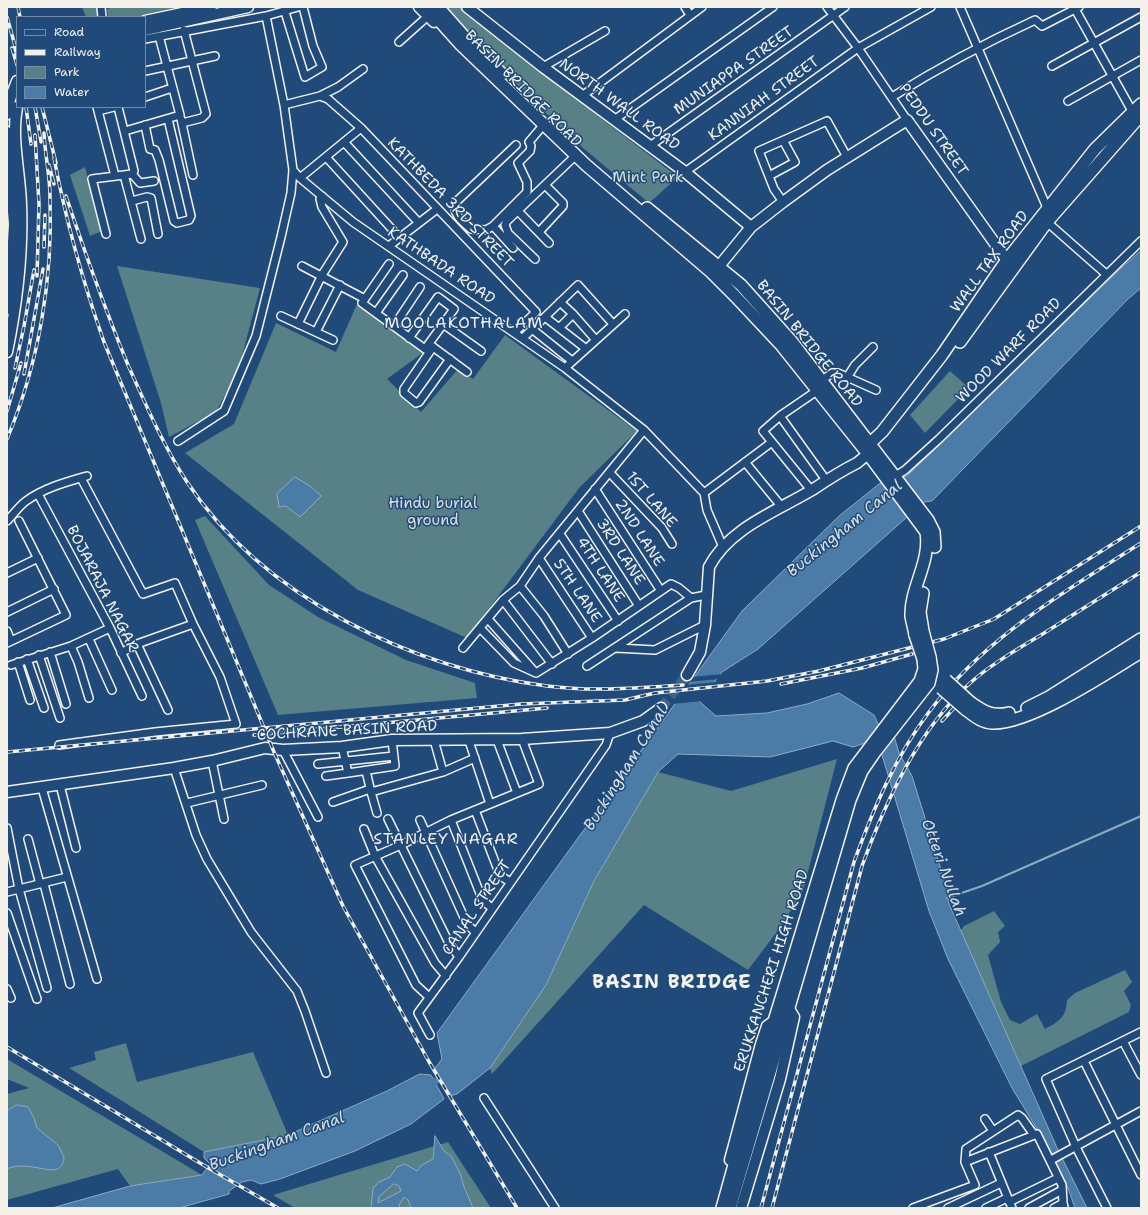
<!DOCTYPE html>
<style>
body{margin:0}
#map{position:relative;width:1148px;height:1215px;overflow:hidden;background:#1f4a7a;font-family:"Shantell Sans",sans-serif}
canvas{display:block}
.frame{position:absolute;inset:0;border:8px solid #f4f1e8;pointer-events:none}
.legend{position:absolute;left:16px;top:16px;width:130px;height:92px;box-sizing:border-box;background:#1f4a7a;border:1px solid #748da6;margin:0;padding:5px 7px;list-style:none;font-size:12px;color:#f4f1e8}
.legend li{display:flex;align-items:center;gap:8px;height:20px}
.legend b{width:20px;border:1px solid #748da6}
</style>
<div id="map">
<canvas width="1148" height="1215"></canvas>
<div class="frame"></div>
<ul class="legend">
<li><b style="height:5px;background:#1f4a7a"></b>Road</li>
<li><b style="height:5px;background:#f4f1e8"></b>Railway</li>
<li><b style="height:11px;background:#578087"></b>Park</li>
<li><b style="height:11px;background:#4a7ca7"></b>Water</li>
</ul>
</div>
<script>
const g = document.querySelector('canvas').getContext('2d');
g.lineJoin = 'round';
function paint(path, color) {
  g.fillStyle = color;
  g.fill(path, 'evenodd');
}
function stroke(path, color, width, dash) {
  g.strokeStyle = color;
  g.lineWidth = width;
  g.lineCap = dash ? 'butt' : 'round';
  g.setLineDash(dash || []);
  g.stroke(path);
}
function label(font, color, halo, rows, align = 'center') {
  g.font = font + ' "Shantell Sans",sans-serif';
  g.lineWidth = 3;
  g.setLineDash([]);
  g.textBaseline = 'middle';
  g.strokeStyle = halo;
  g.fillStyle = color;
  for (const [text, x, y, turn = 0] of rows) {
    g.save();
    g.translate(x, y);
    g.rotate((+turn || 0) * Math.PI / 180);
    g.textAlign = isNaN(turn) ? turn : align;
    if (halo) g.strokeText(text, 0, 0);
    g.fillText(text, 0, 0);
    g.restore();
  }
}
const green = new Path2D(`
 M82 7H97L98 17H86Z
 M115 7H191L145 17H108L107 9Z
 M443 7H461L548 78 678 177 649 203 571 138 465 33Z
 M85 167 102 231 90 236 70 175Z
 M117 266 260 288 238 371 216 412 169 437 161 403Z
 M357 304 424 352 387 379 421 412 458 369 473 379 505 335 637 431 579 488 467 638 358 590 185 453 234 424 276 323 336 352Z
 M950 371 969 388 925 433 910 415Z
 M205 516 269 585 318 617 406 660 475 683 477 698 278 715 195 520Z
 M837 759 803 891 782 925 748 970 644 905 492 1074 490 1068 546 985 594 881 658 772 731 791Z
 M994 911 1005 926 998 932 1000 942 988 955 1001 1002 1010 1020 1020 1024 1037 1014 1045 1029C1059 1021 1066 1018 1067 1000L1075 993 1125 970 1132 982 1124 991 1131 1005 1129 1012 1021 1066 960 932 964 926Z
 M126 1043 137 1082 253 1052 288 1135 204 1152 69 1068 96 1060 94 1052Z
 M7 1059 202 1175 130 1186 118 1169 7 1200V1094L29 1088 7 1079Z
 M448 1142 491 1208H295L273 1195Z`);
const water = new Path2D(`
 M1141 251V288L1128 299 932 501 924 502 758 649 722 672 700 702 716 716 767 713 807 704 839 693 874 715 879 726 894 736 899 753 912 776 947 889 949 904 1058 1150 1087 1208H1075L1068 1188 1040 1134 1012 1088 948 959 929 911 882 755 865 743 853 747 833 741 770 757 678 754 658 772 594 881 546 985 490 1068 457 1094 449 1096 433 1071 442 1059 437 1033 742 611 839 516 879 484 907 476 1119 270Z
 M295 477 310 486 321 496 300 517 286 506 279 507 277 494Z
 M420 1074 431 1075 444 1099 411 1124 355 1151 280 1179 261 1184 251 1180 242 1182 229 1191V1194L179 1208H52L130 1186 202 1175 210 1164 204 1158V1152L288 1135 387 1091Z
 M17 1105 28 1107 34 1118 37 1128 58 1145 64 1157C63 1177 44 1168 33 1167 25 1166 14 1165 7 1169V1111Z
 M435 1136 444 1151 451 1156 460 1173 464 1187 473 1208H411L408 1200 404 1197 399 1205 400 1208H371L373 1188 379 1182 390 1177 397 1167 405 1164 417 1171 422 1165 433 1159ZM394 1184 399 1186 401 1191 378 1203 379 1197Z`);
const pier = new Path2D(`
 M724 674 719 679 687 682 691 677Z
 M718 682 709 690 703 701 671 704 685 685Z`);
const stream = new Path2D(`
 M947 898 982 886 1141 816`);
const canal = new Path2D(`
 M427 1088 446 1073`);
const secondaryTunnel = new Path2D(`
 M661 708 687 675`);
const street = new Path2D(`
 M101 7 102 17
 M685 7 690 15
 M827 7 858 48 907 120
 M960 7 1048 210
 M1075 9 1132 111
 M285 12 305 77 322 67 313 46 303 7
 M266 16 284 105 293 170 300 178 353 222 565 368 644 430 704 493 707 510 723 547
 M145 39 266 16 298 7
 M399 42 428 16
 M1052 66 1141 17
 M543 67 605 31
 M145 71 215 56
 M320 96 328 99 361 128 536 312 515 332
 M582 96 702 7
 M145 97 172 88
 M892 97C938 68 985 43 1035 20L1042 26 1079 7
 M1068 101 1141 60
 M284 105 320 96 338 87 363 69
 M97 107 115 176
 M98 111 114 107
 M181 119 193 175
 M614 120 773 7
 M182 123 202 118 206 114 184 30
 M145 125 150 149 155 150 159 160 174 221 177 223 189 220 191 216 168 119
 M125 131 180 115 159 36
 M344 142 419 223
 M650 146 845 7
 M326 157 400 238
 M685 172 858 48 931 7
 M132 174 140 183 154 181
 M124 175 141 239
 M769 176 795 162 784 142
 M300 178 361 128
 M132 201 147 197 151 198 158 234
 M783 202 774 189 759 151 827 121 847 157
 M518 211 549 243
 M1047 222 1106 274
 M493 226 486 230 471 229C463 222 450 213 457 201L516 145
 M539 232 563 206V203L545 185
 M106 234 92 179 132 174 134 171 118 107
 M389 246 437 209
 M513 248 493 226 527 192V182L518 163 530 151 531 146 529 142 540 129
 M535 259 508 233 505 225 507 221 572 159
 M389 264 362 303 425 349 454 309 438 297 409 338
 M302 266 365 299
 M560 302 573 314 595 339
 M376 313 403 275
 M281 316 333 340
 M545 317 585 348
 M298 324 322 275 343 242 322 207 320 199 322 196
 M443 324 481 351
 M394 326 420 287
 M559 328 573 314
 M532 329 572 361
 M316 332 340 285
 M523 338 578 285 613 324
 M429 344 467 372
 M433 347 404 389V393L416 403 419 402 450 359
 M565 368 625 314
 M848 376 855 365 873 347
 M822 380 832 373H838L876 390
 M780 416 826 480
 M178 441 224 411 256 336 281 237 291 193 293 170
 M745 462 781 506
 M610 473 662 528 672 544
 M894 477 905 470 939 439 1141 241
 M595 489 661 591
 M811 490 763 431 780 416 818 390
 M704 493 772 442
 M38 494 110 628 142 696
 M578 511 639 606
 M7 521C13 515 19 506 26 501 44 488 66 482 87 476
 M560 534 618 621
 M539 558 592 638
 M7 573 38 558
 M520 586 544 616 568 654
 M503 600 552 664
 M7 612 54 589
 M488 619 534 671
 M480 628 514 663 536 673 592 638 671 584 679 588 691 598
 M7 631 11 641
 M89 639 112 690
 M7 643 66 615 19 521
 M137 644 168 710
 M71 646 78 662 89 698
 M463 648 503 600 520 586 539 558 644 430
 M616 648 655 650 705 625
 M50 652 66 704
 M121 653 137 644 193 624
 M39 655 60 718
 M27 659 44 708
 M18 662 30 700
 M11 665 71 646 110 628
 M587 666 691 598 706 595
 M434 740 443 772
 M497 740 517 793
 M469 741 490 804
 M59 745 155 732 236 724 220 677 193 624 175 583 143 594 81 478
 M342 747 348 773 395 766 392 740
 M283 750 318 817
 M212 761 224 819
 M318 764 394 756
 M174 768 196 835 207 859 251 932 297 991 305 1011 326 1073
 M366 771 371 792 443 772 475 758
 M326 776 348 773
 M60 785 76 848
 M42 788 97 979
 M371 792 377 813
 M333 802 370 789
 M187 803 262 785
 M475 810 498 870 501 876 510 882
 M388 819 449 943 459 957
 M420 820 467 924 475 932
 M451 820 483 901 492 908
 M7 828 19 889 47 988
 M364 829 375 856 435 963 446 976
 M28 839 40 884
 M44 884 70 984
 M7 892 67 877
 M7 913 37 999
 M7 989 11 998
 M429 997 416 985 355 865 401 845 451 820 539 784 522 739
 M430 1035 418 1013 459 957 606 745 610 733
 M1123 1041 1141 1075
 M1084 1061 1141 1175
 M484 1098 555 1208
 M985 1119 993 1131
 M989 1152 1012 1208
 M1051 1160 1141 1111
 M965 1162 966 1149 1018 1115 1022 1118 1034 1135
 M1009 1202 1058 1178
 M913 1208 975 1185 965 1162 1037 1134 1062 1185 1063 1203
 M948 1208 1001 1183
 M986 1208 1007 1198
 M1029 1208 1062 1190
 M1054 1208 1063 1203 1064 1207
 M1107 1208 1076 1147 1046 1079 1141 1032`);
const secondary = new Path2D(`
 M419 7 434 22
 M467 7 543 67 685 172 751 227
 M145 21 211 7
 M145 30 248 7
 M7 114 10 99 17 81
 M7 132 14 224 12 261 7 309
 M720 265 751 227 783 202 827 170 907 120 1011 266
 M7 352C17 303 23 253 21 204 20 172 11 138 17 107
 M687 675 700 652 705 625 709 567C729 528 777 511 812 490 827 480 841 471 857 463L868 454
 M7 792 174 768 212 761 265 748 283 750 342 747 392 740 522 739 610 733 643 721 661 708
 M730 1160 761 1044 767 1026 774 1021
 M741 1208 780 1079 794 1017 789 1009`);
const primary = new Path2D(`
 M427 7 461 45 586 165 711 272 735 296 781 345 868 454 926 532C931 562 910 588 911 616 912 622 914 629 915 635
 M438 7 469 42 502 74
 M647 208 741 285 793 343 928 520 934 532 935 547
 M960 342 1047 222 1141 115
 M866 447 882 432 942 355 1006 261 1095 149 1141 104
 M923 593 920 612 923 631
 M970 702C984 712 992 717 1009 713
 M1027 708 1049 697 1141 639
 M965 709C973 715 982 723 992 723 1029 725 1109 672 1141 652
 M722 1208 774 1021 842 800 854 768 920 681 924 669 923 659
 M730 1208 850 800 862 771 875 752 929 683 932 670 930 657`);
const rail = new Path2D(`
 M18 7 20 17
 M7 17 17 53
 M12 48 17 65
 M26 107 31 144
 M35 107 41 142
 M42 107 56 163
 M35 135 39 204 37 276
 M54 158C66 221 83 282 104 342L274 752 343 906 428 1060 517 1208
 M49 165 54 184
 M66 196C85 253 105 309 128 365 146 405 163 445 187 482 264 598 413 669 547 686 593 692 638 688 683 685
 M44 247 45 215
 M15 368 24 326 34 270
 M24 374 43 269
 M7 411 21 363
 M7 439C39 363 53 279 50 197 50 176 45 155 44 133
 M781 684 862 668 912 654
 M942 721 968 693
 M254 735 547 708
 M7 752 521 704 625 700 655 693 767 681 819 671 944 639 994 619 1141 526
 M7 1047 205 1166 278 1208
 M761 1208 854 862C873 810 895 757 929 712 984 638 1064 592 1141 543
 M772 1208 862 866C885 803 918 730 969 684 990 665 1016 650 1041 635 1074 614 1108 593 1141 572`);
const primaryBridge = new Path2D(`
 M923 631 930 657
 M915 635 923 659
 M946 680 970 702
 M941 688 965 709`);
const streetNames = [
 ["MUNIAPPA STREET",734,71,-35],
 ["BASIN BRIDGE ROAD",523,89,45],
 ["KANNIAH STREET",764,99,-36],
 ["NORTH WALL ROAD",619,105,36],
 ["PEDDU STREET",933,130,55],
 ["KATHBEDA 3RD STREET",450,203,46],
 ["WALL TAX ROAD",990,262,-54],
 ["KATHBADA ROAD",441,266,34],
 ["BASIN BRIDGE ROAD",809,344,51],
 ["WOOD WARF ROAD",1009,351,-45],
 ["1ST LANE",651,500,49],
 ["2ND LANE",639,533,57],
 ["3RD LANE",620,552,57],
 ["4TH LANE",600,570,57],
 ["BOJARAJA NAGAR",102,589,63],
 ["5TH LANE",577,591,56],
 ["COCHRANE BASIN ROAD",347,731,-3],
 ["CANAL STREET",477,908,-56],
 ["ERUKKANCHERI HIGH ROAD",772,971,-72]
];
const parkNames = [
 ["Mint Park",648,178],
 ["Hindu burial",433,504],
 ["ground",433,521]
];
const neighbourhoodNames = [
 ["MOOLAKOTHALAM",464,324],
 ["STANLEY NAGAR",446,840]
];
const waterNames = [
 ["Buckingham Canal",845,529,-39],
 ["Buckingham Canal",626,769,-58],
 ["Otteri Nullah",943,868,70],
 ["Buckingham Canal",277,1142,-20]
];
const districtNames = [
 ["BASIN BRIDGE",672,983]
];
paint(green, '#578087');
paint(water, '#4a7ca7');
stroke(water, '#8eabc1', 1);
paint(pier, '#1f4a7a');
stroke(stream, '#8eabc1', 2);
stroke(canal, '#4a7ca7', 7);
stroke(secondaryTunnel, '#3f638a', 10, [10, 5]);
stroke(street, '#f4f1e8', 10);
stroke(secondary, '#f4f1e8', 13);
stroke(primary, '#f4f1e8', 14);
stroke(street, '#1f4a7a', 7);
stroke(secondary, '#1f4a7a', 10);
stroke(primary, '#1f4a7a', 11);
stroke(rail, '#f4f1e8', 3.5);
stroke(rail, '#1f4a7a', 2, [6]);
stroke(primaryBridge, '#f4f1e8', 14, []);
stroke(primaryBridge, '#1f4a7a', 11);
label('15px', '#f4f1e8', '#1f4a7a', streetNames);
label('15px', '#dce0d9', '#1f4a7a', parkNames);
g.letterSpacing = '1px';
label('16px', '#f4f1e8', '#1f4a7a', neighbourhoodNames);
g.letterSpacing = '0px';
label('italic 16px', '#dadfde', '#1f4a7a', waterNames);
g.letterSpacing = '1px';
label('bold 19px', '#f4f1e8', '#1f4a7a', districtNames);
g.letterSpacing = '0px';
</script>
